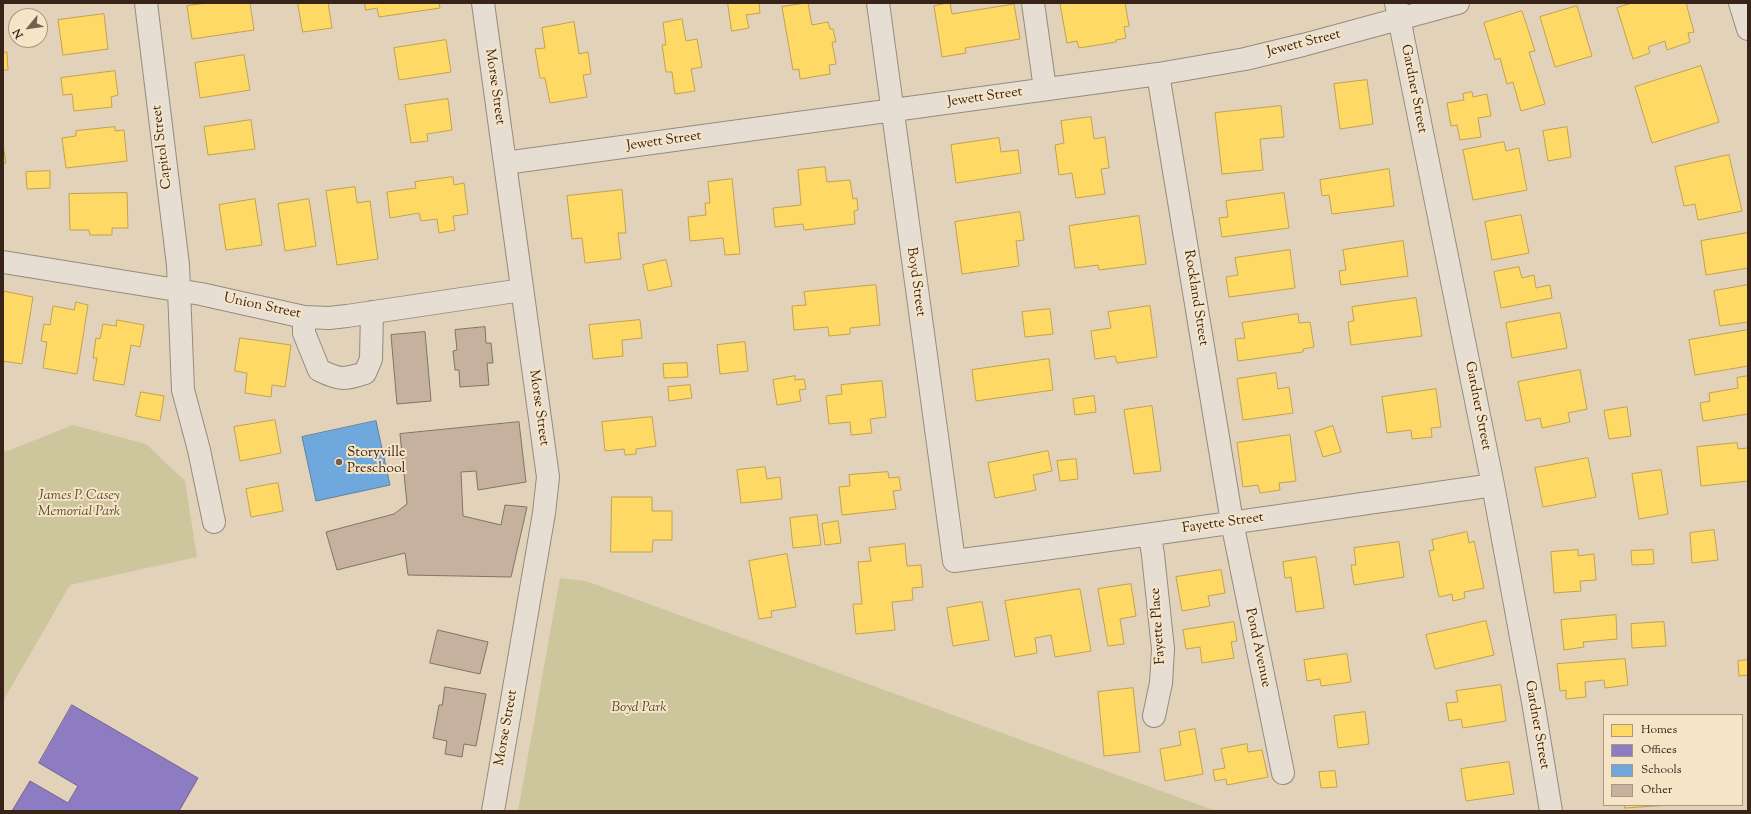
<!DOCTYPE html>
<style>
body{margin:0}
#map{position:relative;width:1751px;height:814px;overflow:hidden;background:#e1d2b9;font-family:"Sorts Mill Goudy",serif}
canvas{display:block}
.frame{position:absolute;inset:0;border:4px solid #382319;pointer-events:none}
.legend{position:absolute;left:1603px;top:714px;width:140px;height:92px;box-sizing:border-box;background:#f6e4c7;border:1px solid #aa9781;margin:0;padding:5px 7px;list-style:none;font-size:12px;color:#382319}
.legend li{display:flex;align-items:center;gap:8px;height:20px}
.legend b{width:20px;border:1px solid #aa9781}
.north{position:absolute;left:8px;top:8px;width:40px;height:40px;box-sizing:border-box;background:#f6e4c7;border:1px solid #aa9781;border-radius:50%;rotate:241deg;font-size:11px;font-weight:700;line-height:16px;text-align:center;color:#382319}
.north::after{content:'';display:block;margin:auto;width:14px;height:18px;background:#736051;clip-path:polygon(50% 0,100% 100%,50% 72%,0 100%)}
</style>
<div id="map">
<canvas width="1751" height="814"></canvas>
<div class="frame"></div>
<ul class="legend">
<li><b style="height:11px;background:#ffd966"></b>Homes</li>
<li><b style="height:11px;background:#8e7cc3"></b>Offices</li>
<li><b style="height:11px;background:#6fa8dc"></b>Schools</li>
<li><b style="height:11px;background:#c6b19f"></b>Other</li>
</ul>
<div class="north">N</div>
</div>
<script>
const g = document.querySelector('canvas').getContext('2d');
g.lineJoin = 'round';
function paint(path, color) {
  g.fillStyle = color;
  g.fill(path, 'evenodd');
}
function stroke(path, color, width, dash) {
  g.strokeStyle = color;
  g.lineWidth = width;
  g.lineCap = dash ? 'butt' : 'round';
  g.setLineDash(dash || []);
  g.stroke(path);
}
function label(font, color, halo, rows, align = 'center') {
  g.font = font + ' "Sorts Mill Goudy",serif';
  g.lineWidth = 4;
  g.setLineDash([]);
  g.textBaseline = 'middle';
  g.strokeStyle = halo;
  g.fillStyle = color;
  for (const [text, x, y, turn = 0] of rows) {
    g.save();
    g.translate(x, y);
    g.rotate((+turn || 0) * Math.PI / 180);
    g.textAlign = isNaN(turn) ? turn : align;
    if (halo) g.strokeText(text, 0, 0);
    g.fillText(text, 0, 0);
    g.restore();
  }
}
const green = new Path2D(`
 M73 425 146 444 185 481 197 557 70 585 3 701V451L10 450Z
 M560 578 586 581 1216 811H518Z`);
const homes = new Path2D(`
 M208 3H250L254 30 192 39 187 6Z
 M298 3H328L332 28 303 32Z
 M365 3H439L440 8 379 17 377 8 366 10Z
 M728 3H759L760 13 746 15 749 28 732 31Z
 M808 3 812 25 828 22 830 29H833L836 42H832L836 64 829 65 830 74 800 79 799 69 793 70 782 7Z
 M950 3 952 14 1014 4 1020 39 965 48 966 53 942 57 934 6Z
 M1067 3H1125L1129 26 1124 27 1126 38 1116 40V42L1079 48 1077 41 1067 43 1060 4Z
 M1632 3H1686L1694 32 1688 33 1690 42 1667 50 1665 41 1648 47 1650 53 1633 59 1617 8Z
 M1577 6 1592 56 1555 67 1540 17Z
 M1522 11 1535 51 1529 52 1545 104 1521 111 1513 82 1507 84 1500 58 1495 60 1484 23Z
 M104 14 108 49 63 55 58 20Z
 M682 19 686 41 697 39 702 67 691 69 695 91 675 94 672 72H666L662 45H666L663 23Z
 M574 22 579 54 588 52 591 74 583 75 587 97 550 103 545 78H540L535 49 545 48 542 28Z
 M446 40 451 72 399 80 394 48Z
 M3 52H7L8 70H3Z
 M244 55 250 90 200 98 195 63Z
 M1701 66 1719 122 1652 143 1635 87Z
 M115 71 118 95 111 97 112 107 74 111 72 94 63 95 61 78Z
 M1367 80 1373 124 1340 129 1334 84Z
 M1472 92 1473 97 1487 94 1491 116 1478 118 1481 137 1460 140 1457 125 1451 126 1447 103 1464 100 1463 94Z
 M448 99 452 130 427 134 428 141 411 143 405 105Z
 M1281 106 1284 137 1260 139 1263 170 1222 174 1215 113Z
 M1091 117 1094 139 1105 137 1109 168 1101 169 1105 194 1076 198 1072 173 1059 175 1055 145 1064 143 1061 121Z
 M251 120 255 149 208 155 204 127Z
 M115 127V131L124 130 127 161 66 168 62 138 76 136V131Z
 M1567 127 1571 157 1548 161 1543 131Z
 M999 138 1001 152 1018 150 1021 173 956 183 951 145Z
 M1504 142 1506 151 1519 148 1527 190 1473 200 1463 150Z
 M3 145 6 163H3Z
 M1729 155 1742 211 1698 220 1695 204 1684 206 1675 167Z
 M825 167 827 182 850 180 853 199 857 198 858 210 854 211 855 224 804 230 803 224 775 227 773 208 801 205 798 170Z
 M1389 169 1394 206 1332 214 1329 195 1322 196 1320 180Z
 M50 171V188L27 189 26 172Z
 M453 177 454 185 464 183 468 214 453 216 455 230 439 233 437 219 421 221 419 213 390 218 387 192 416 188 415 182Z
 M732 179 740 254 725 255 723 238 690 241 688 217 706 215 705 203H710L708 182Z
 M355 187 357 203 370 201 378 259 337 265 326 191Z
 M622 190 626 233H618L621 259 585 263 582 238 572 239 567 196Z
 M127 193 128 228H112V235H90L89 230H70L69 194Z
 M1284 193 1289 228 1222 237 1219 218 1228 217 1226 201Z
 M255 199 262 245 226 250 219 205Z
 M309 199 316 246 285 251 278 204Z
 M1020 212 1024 240 1016 241 1019 266 962 274 955 222Z
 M1521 215 1529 253 1492 260 1485 222Z
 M1139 216 1146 264 1099 270 1098 265 1075 268 1069 226Z
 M1748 233V268L1706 275 1701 241Z
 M1403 241 1408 276 1341 285 1339 271 1346 270 1343 250Z
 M1290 250 1295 288 1229 297 1226 277 1238 275 1235 258Z
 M666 260 672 286 648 291 643 265Z
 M1519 267 1522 278 1534 275 1536 288 1550 285 1552 298 1501 308 1494 272Z
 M876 285 880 325 850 328V334L829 336 828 327 794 330 792 306 806 305 804 292Z
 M1748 285V322L1720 326 1714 291Z
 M3 291 33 297 22 364 3 361Z
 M1416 298 1422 336 1351 345 1348 322 1354 321 1352 307Z
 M76 302 88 305 77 374 43 368 47 342 41 341 44 324 50 325 53 306 74 310Z
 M1150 306 1157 357 1117 363 1115 356 1095 359 1091 331 1111 328 1108 312Z
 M1050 309 1053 334 1025 337 1022 312Z
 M1560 313 1567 348 1512 358 1506 323Z
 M1298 314 1299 323 1310 322 1314 347 1303 349V352L1238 361 1235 339 1245 338 1242 323Z
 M117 320 144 325 140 347 131 345 124 385 93 380 97 358H93L96 338 100 339 103 324 116 326Z
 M640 320 642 338 622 340 623 356 593 359 589 325Z
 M1748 330V366L1695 375 1689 340Z
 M240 338 291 345 285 387 272 385 271 397 245 393 247 373 235 371Z
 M745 342 748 371 720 374 717 345Z
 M1049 359 1053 390 976 401 972 370Z
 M687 363 688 377 664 378 663 364Z
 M1580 370 1587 409 1568 413 1570 422 1542 428 1540 418 1526 421 1518 382Z
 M1276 373 1278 389 1289 387 1293 413 1243 420 1237 379Z
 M795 376V380L804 379 806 389 799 390 801 401 777 405 773 380Z
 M1748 376V414L1703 421 1700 403 1710 401 1709 393 1738 388 1737 378Z
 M882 381 886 417 870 419 872 433 851 435 850 422 829 424 826 396 842 394 841 385Z
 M690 385 692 398 669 401 668 387Z
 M1436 389 1441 427 1431 428 1432 437 1412 439 1411 430 1387 433 1382 397Z
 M141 392 164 396 160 421 136 416Z
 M1094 396 1096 412 1075 415 1073 399Z
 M1152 406 1161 471 1134 474 1124 410Z
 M1627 407 1631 436 1609 439 1604 411Z
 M652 417 656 446 636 449V454L625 455 624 449 605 451 602 422Z
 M275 420 281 453 240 461 234 427Z
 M1333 426 1341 452 1323 457 1315 432Z
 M1290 435 1296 481 1279 483 1280 490 1260 493 1258 485 1243 487 1237 443Z
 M1737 443 1738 449 1748 448V481L1701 486 1697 447Z
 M1048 451 1052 471 1033 475 1036 490 995 498 988 463Z
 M1588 458 1596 497 1543 507 1535 468Z
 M1076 459 1078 479 1060 481 1057 461Z
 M765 467 767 479 780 477 782 499 741 503 737 470Z
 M1661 470 1668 514 1639 519 1632 474Z
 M888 472 889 478 899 477 901 490 893 491 896 509 842 515 839 487 850 486 849 475Z
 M278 483 283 511 251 517 246 489Z
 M612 497H652V511H672V540H653L652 552H611Z
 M817 515 821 545 793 548 790 518Z
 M838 521 841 543 825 545 822 524Z
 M1714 530 1718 560 1692 563 1690 533Z
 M1467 532 1469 543 1474 541 1484 588 1464 592 1465 598 1453 601 1452 594 1439 597 1429 551 1434 550 1432 540Z
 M1399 542 1404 577 1354 585 1351 565H1356L1354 548Z
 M905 544 907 566 921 565 923 587 912 588 913 600 892 602 895 630 856 634 853 604H862L858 562 871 561 869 548Z
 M1578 550V556L1594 554 1596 580 1580 581 1581 591 1554 593 1551 552Z
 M1653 550 1654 564 1632 565 1631 551Z
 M787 554 796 607 771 611 772 617 759 619 749 561Z
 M1316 557 1324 608 1296 612 1291 577 1285 578 1283 562Z
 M1221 570 1225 593 1208 596 1210 606 1182 611 1176 577Z
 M1131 584 1136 616 1120 619 1124 644 1108 646 1098 589Z
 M1080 589 1091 651 1055 657 1051 635 1035 638 1037 653 1015 657 1005 601Z
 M982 602 989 640 953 646 947 608Z
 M1616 615 1617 639 1583 642 1584 647 1564 650 1561 620Z
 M1486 621 1494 655 1435 669 1426 635Z
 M1234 622 1237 641 1231 642 1234 658 1202 663 1200 647 1186 649 1183 630Z
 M1664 622 1666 646 1632 648 1631 624Z
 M1347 654 1351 682 1321 686 1320 679 1307 681 1304 660Z
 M1625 659 1628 685 1605 688 1604 680 1585 682 1586 697 1566 699V690L1560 691 1557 664Z
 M1748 660V675L1739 676 1738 661Z
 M1501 685 1506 721 1463 728 1461 719 1449 721 1446 703 1458 702 1456 691Z
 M1133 688 1140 752 1104 756 1098 692Z
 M1365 712 1369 744 1338 748 1334 716Z
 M1195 729 1203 774 1165 781 1160 749 1181 745 1179 732Z
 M1247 744 1248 752 1262 750 1268 777 1227 785 1226 779 1215 781 1213 770 1225 768 1221 749Z
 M1509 762 1514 794 1466 801 1461 769Z
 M1335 771 1337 787 1321 788 1319 772Z
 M1625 805H1670L1625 808Z`);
const offices = new Path2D(`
 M72 705 198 778 179 811H12L30 781 68 803 78 786 39 763Z`);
const schools = new Path2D(`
 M376 421 390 485 316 501 302 437Z`);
const building = new Path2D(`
 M485 327 486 343H491L493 363H487L489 385 460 387 459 370H455L453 351 457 350 455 330Z
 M425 332 431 401 397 404 391 335Z
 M519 422 526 482 478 490 476 471 461 472 463 516 501 525 505 505 527 507 511 577 408 575 405 553 337 570 326 532 394 514 407 504 400 434Z
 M438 630 488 642 480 674 430 663Z
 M445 687 486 694 476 746 464 744 462 757 445 754 447 741 433 738 439 705H442Z`);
const minor = new Path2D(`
 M146 3 178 265 183 390 199 450 214 522
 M483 3 548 477 544 513 493 811
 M878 3 954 561C1134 538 1313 511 1493 485
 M1033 3 1045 89
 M1396 3 1493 485 1533 702 1551 811
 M1740 3 1748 29
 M1158 74 1232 522 1283 773
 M505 163 1158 74 1245 59 1303 45 1458 3
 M3 262 201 294 304 317 329 318 347 316 522 290
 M304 317V333L319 370C339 380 344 380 365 373L371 359 372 312
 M1150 536 1153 555 1163 649 1161 683 1154 716`);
const markers = [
 [339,462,4,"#736051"]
];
const streetNames = [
 ["Jewett Street",1304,44,-14],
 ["Morse Street",494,87,82],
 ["Gardner Street",1413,89,79],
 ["Jewett Street",985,98,-8],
 ["Jewett Street",664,142,-8],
 ["Capitol Street",163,147,-97],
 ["Boyd Street",915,282,82],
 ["Rockland Street",1195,298,81],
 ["Union Street",262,307,12],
 ["Gardner Street",1477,406,79],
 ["Morse Street",538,408,82],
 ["Fayette Street",1223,524,-8],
 ["Fayette Place",1159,626,-94],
 ["Pond Avenue",1257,648,78],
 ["Gardner Street",1536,725,80],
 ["Morse Street",507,728,-80]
];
const poiNames = [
 ["Storyville",347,454],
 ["Preschool",347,470]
];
const parkNames = [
 ["James P. Casey",79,497],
 ["Memorial Park",79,513],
 ["Boyd Park",639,709]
];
paint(green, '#cdc69d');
paint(homes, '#ffd966');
stroke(homes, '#c3a24f', 1);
paint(offices, '#8e7cc3');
stroke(offices, '#746190', 1);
paint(schools, '#6fa8dc');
stroke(schools, '#5e80a2', 1);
paint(building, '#c6b19f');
stroke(building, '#7f7466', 1);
stroke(minor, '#968b7c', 24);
stroke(minor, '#e6ded2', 22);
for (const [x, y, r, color] of markers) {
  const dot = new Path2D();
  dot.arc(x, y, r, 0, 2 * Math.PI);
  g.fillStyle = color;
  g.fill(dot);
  stroke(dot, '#f6e4c7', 1.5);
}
label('14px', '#382319', '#f6e4c7', streetNames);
label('14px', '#382319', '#f6e4c7', poiNames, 'left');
label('italic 14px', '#594a34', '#f6e4c7', parkNames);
</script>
